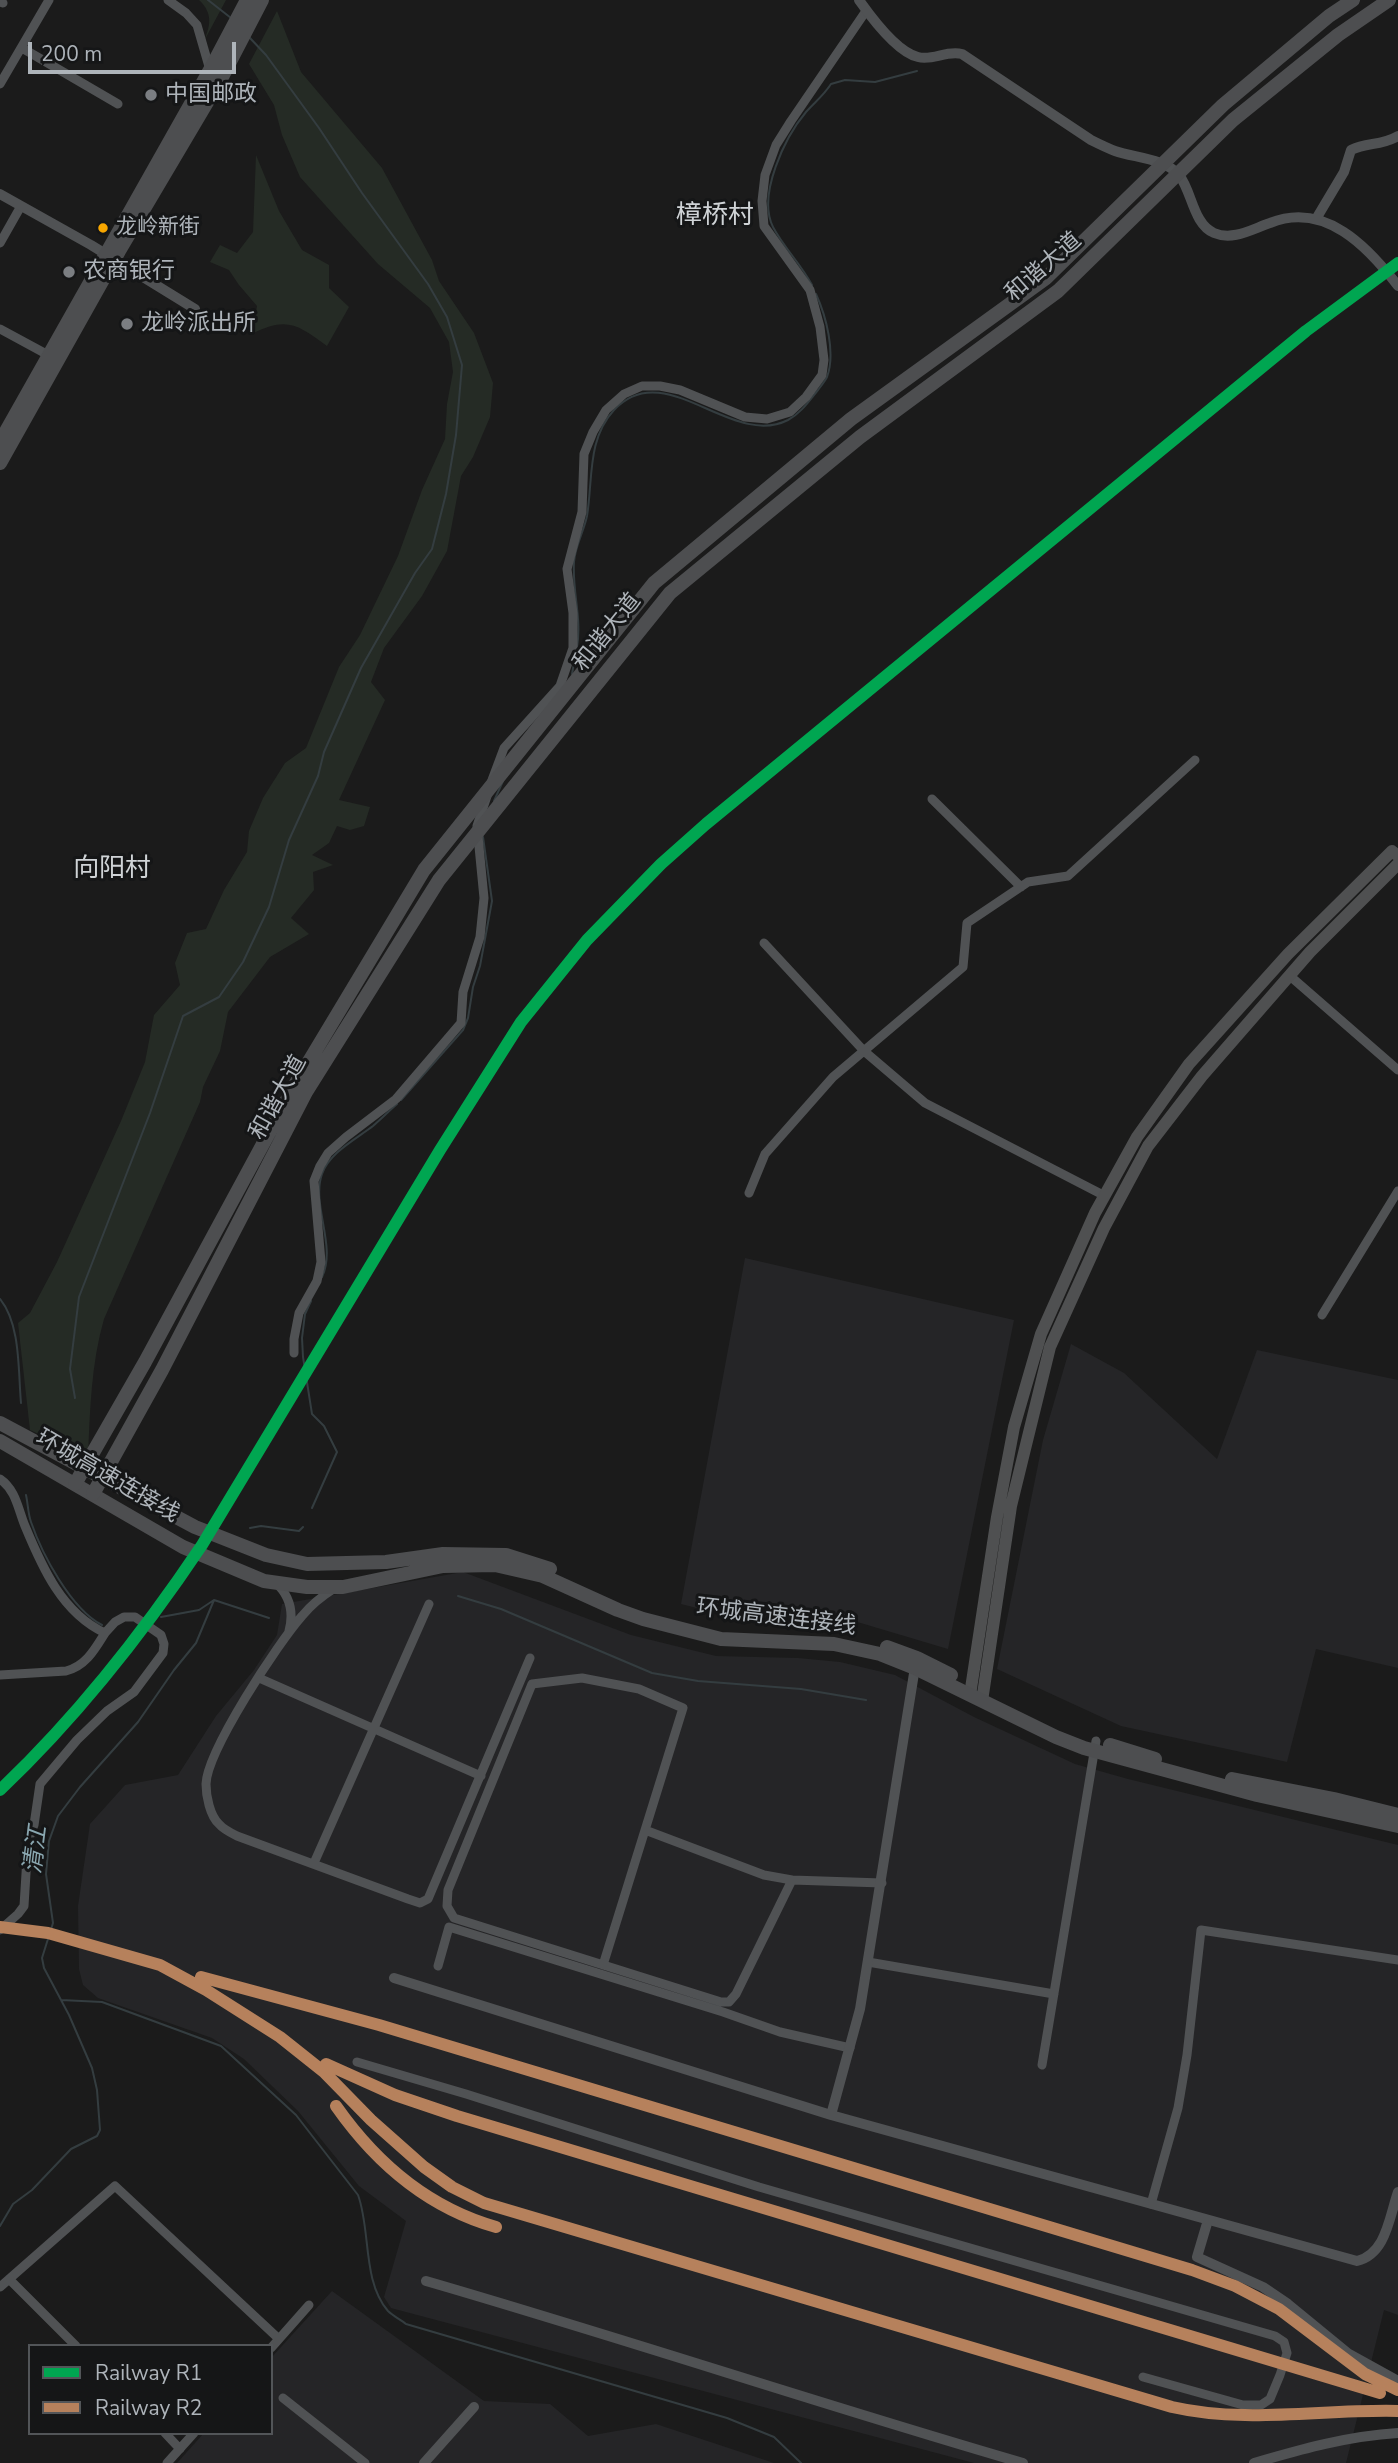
<!DOCTYPE html>
<meta charset="utf-8">
<style>
body{margin:0}
#map{position:relative;width:1398px;height:2463px;overflow:hidden;background:#1b1b1b;font-family:"Nunito Sans",sans-serif}
canvas{display:block}
.legend{position:absolute;left:28px;top:2344px;width:245px;height:91px;box-sizing:border-box;background:#151617;border:2px solid #525558;margin:0;padding:9px 12px;list-style:none;font-size:21px;color:#aeb4ba}
.legend li{display:flex;align-items:center;gap:14px;height:35px}
.legend b{width:35px;border:2px solid #525558}
.scale{position:absolute;left:28px;top:42px;width:208px;height:32px;box-sizing:border-box;border:4px solid #aeb4ba;border-top:0;padding-left:9px;font-size:21px;line-height:24px;white-space:nowrap;color:#aeb4ba;-webkit-text-stroke:5px #151617;paint-order:stroke}
</style>
<div id="map">
<canvas width="1398" height="2463"></canvas>
<ul class="legend">
<li><b style="height:9px;background:#00a651"></b>Railway R1</li>
<li><b style="height:9px;background:#b6815c"></b>Railway R2</li>
</ul>
<div class="scale">200 m</div>
</div>
<script>
const g = document.querySelector('canvas').getContext('2d');
g.lineJoin = 'round';
function paint(path, color) {
  g.fillStyle = color;
  g.fill(path, 'evenodd');
}
function stroke(path, color, width, dash) {
  g.strokeStyle = color;
  g.lineWidth = width;
  g.lineCap = dash ? 'butt' : 'round';
  g.setLineDash(dash || []);
  g.stroke(path);
}
function label(font, color, halo, rows, align = 'center') {
  g.font = font + ' "Nunito Sans","Noto Sans SC",sans-serif';
  g.lineWidth = 6;
  g.setLineDash([]);
  g.textBaseline = 'middle';
  g.strokeStyle = halo;
  g.fillStyle = color;
  for (const [text, x, y, turn = 0] of rows) {
    g.save();
    g.translate(x, y);
    g.rotate((+turn || 0) * Math.PI / 180);
    g.textAlign = isNaN(turn) ? turn : align;
    if (halo) g.strokeText(text, 0, 0);
    g.fillText(text, 0, 0);
    g.restore();
  }
}
const built = new Path2D(`
 M745 1258 1014 1320 948 1649 854 1621 721 1614 681 1604Z
 M1071 1344 1124 1373 1217 1459 1257 1350 1398 1380V1668L1316 1649 1287 1762 1121 1726 997 1669 1043 1440Z
 M463 1572 631 1635 716 1656 798 1658 840 1662 895 1675 974 1717 1075 1764 1128 1779 1398 1845V2315L1384 2310 1346 2463H974L391 2308 384 2297 406 2221 359 2186 298 2111 244 2059 212 2038 98 1998 83 1985 79 1969 78 1906 90 1824 125 1785 178 1775 216 1716 254 1670 277 1635 282 1604Z
 M332 2291 484 2401 550 2404 588 2436 656 2424 774 2463H177L204 2433H271V2358Z`);
const green = new Path2D(`
 M199 0H226L203 43C210 27 214 14 199 0Z
 M277 11 301 72 382 168 432 260 439 281 474 333 493 383 490 417 473 457 461 476 447 551 422 596 384 648 371 682 385 700 339 800 370 807 364 826 350 830 337 826 329 843 312 855 333 865 313 872 314 890 291 918 309 934 270 957 228 1012 220 1051 203 1087 200 1102 104 1319C91 1364 90 1411 88 1457L30 1430 18 1323 30 1313 57 1262 121 1121 145 1062 154 1015 180 985 175 963 187 933 206 929 224 890 247 852 249 831 263 798 285 763 306 748 339 667 360 635 398 556 422 490 445 439 447 404 453 372 449 342 430 308 378 264 300 177 282 135 274 105 249 64Z
 M256 155 279 211 302 250 329 265V288L349 307 327 346C298 325 287 316 252 334L257 306 239 285 229 270 210 262 220 245 237 253 253 232Z`);
const stream = new Path2D(`
 M208 0 231 18
 M812 285C801 264 784 248 773 227 757 195 785 137 806 112 815 102 824 95 831 84L845 80 875 82 917 71
 M577 647C582 618 572 591 574 562 575 546 584 531 587 516 593 480 587 439 614 410 665 355 731 449 788 420 801 413 809 401 818 390 821 386 825 381 827 377 836 353 826 316 816 294
 M572 674 576 652
 M494 801 503 781
 M401 1100 463 1030 468 1018 473 987 480 966 492 901 483 837
 M322 1277C337 1246 311 1205 322 1174 329 1153 356 1139 373 1126 381 1119 389 1111 397 1104
 M0 1299C21 1325 18 1371 21 1403
 M311 1301 305 1314 302 1338 303 1357 312 1414 324 1426 337 1452 312 1508
 M75 1398 70 1369 79 1297 150 1113 183 1016 219 997 243 962 269 907 289 840 318 776 324 752 361 668 415 573 432 549 446 494 456 435 462 365 447 317 428 284 362 193 319 128 266 55 249 37
 M26 1495C28 1504 28 1514 31 1522 42 1554 71 1609 102 1625
 M250 1528 261 1526 299 1531 303 1527
 M458 1596 501 1609 652 1673 698 1681 801 1689 866 1700
 M161 1617 199 1610 214 1600 269 1618
 M61 2000 102 2002 221 2046 296 2115 358 2195C371 2230 362 2281 388 2311 393 2316 401 2320 406 2324L727 2418 774 2437 801 2463
 M0 2226 13 2204 32 2190 71 2149 97 2136 100 2130 97 2090 92 2068 69 2015 44 1968 42 1958 53 1923 46 1874 49 1841 58 1816 80 1787 138 1722 174 1670 196 1643 214 1600`);
const minor = new Path2D(`
 M168 0 186 13 197 25 210 70
 M0 2 3 3
 M22 48 118 104
 M0 84 49 0
 M0 243 21 206
 M0 329 50 356
 M492 780 504 748 560 686 573 648V613L567 569 582 512 584 454 593 432 606 410 624 394 642 386H660L680 390 745 417 767 419 790 412 806 397 822 375 824 360 820 327 810 290 764 226 762 201 765 175 776 145 791 121 866 11
 M932 799 1021 887
 M764 943 864 1051 925 1103 1105 1196
 M1290 976 1398 1070
 M749 1193 765 1154 833 1077 963 967 967 923 1028 882 1068 876 1195 760
 M1322 1315 1398 1191
 M294 1353V1339L299 1313 317 1281 321 1262 314 1181 320 1166 328 1153 346 1137 396 1099 461 1023 463 992 480 937 484 898 477 826 487 796
 M0 1479C16 1490 18 1509 25 1526 42 1567 62 1613 105 1633L115 1622 124 1617H135L161 1635 164 1644 163 1653 134 1692 107 1711 77 1740 40 1784 34 1825 28 1841 24 1906 18 1914 0 1930
 M276 1583C290 1596 294 1612 289 1631
 M335 1588C322 1596 311 1605 302 1616 278 1643 207 1751 206 1784 206 1796 210 1816 219 1824 223 1829 231 1833 237 1836L408 1899 420 1903 428 1899 530 1658
 M0 1675 66 1671C86 1666 95 1649 105 1633
 M259 1678 481 1776
 M645 1830 764 1875 792 1880
 M314 1863 429 1604
 M868 1962 1054 1994
 M603 1965 683 1708 639 1689 582 1678 532 1684 448 1890 447 1906 454 1918 721 2002H729L736 1994 792 1880 882 1883
 M438 1966 449 1927 723 2012 780 2032 850 2048
 M357 2062 466 2094 759 2187 1275 2336 1284 2342 1287 2353 1280 2375 1270 2399 1261 2405H1243L1143 2377
 M1042 2065 1096 1741
 M1151 2204 1178 2108 1187 2055 1201 1930 1398 1960
 M9 2279 76 2346
 M0 2287 115 2186 279 2339
 M271 2348 309 2305
 M283 2398 365 2463
 M165 2433 180 2449
 M167 2463 194 2433`);
const tertiary = new Path2D(`
 M859 0C871 17 897 52 918 57 933 61 946 50 962 54L1091 140C1099 144 1107 148 1115 151 1135 158 1164 158 1179 175 1192 191 1193 224 1214 233 1233 241 1252 229 1270 223 1325 201 1368 247 1398 286
 M0 194 91 245 195 309
 M1316 219 1344 172 1351 150C1367 142 1381 146 1398 136
 M394 1978 831 2115 1357 2261C1386 2254 1389 2218 1398 2192
 M831 2115 860 2009 916 1661
 M1208 2220 1197 2257 1263 2287 1288 2304 1349 2354 1398 2381
 M426 2281C626 2339 823 2405 1023 2463
 M424 2463 474 2407
 M1254 2463C1302 2449 1348 2436 1398 2433`);
const secondary = new Path2D(`
 M970 1695 997 1517 1014 1427 1041 1334 1095 1213 1137 1137 1189 1064 1288 954 1392 851 1398 856
 M982 1701 1011 1506 1050 1347 1104 1228 1148 1146 1202 1076 1310 952 1398 864`);
const primary = new Path2D(`
 M0 1423 195 1527 266 1555 307 1564 386 1562 443 1554 506 1555 550 1569
 M0 1441 183 1547 264 1581 307 1587H343L443 1566 495 1565 543 1576 618 1610 643 1619 721 1639 834 1644 880 1654 915 1668 1056 1737 1084 1748 1257 1795 1398 1826
 M887 1647 917 1658 951 1675
 M1110 1745 1155 1759
 M1232 1779 1334 1799 1398 1815`);
const trunk = new Path2D(`
 M0 442 210 70 247 0
 M0 463 119 251 222 77 262 0
 M75 1484 145 1362 296 1083 424 870 654 583 851 419 1046 278 1223 105 1329 16 1353 0
 M93 1494 162 1370 306 1092 439 880 670 593 860 437 1058 291 1233 120 1338 35 1389 0`);
const rail1 = new Path2D(`
 M0 1790C78 1716 143 1633 202 1545L440 1150 521 1022 587 940 661 864 706 824 1306 331 1398 263`);
const rail2 = new Path2D(`
 M0 1927 48 1933 160 1965 206 1990 280 2037 324 2072 371 2120 424 2167 452 2187 484 2203 1172 2407C1246 2424 1322 2409 1398 2411
 M201 1977 379 2025 1192 2270 1235 2286 1279 2309 1365 2374 1398 2390
 M326 2064 395 2095 457 2116 1380 2393
 M336 2106C376 2163 429 2208 496 2227`);
const markers = [
 [151,95,7,"#7b7e82"],
 [103,228,6,"#f7a600"],
 [69,272,7,"#7b7e82"],
 [127,324,7,"#7b7e82"]
];
const busNames = [
 ["龙岭新街",116,228]
];
const poiNames = [
 ["中国邮政",165,95],
 ["农商银行",83,272],
 ["龙岭派出所",141,324]
];
const streetNames = [
 ["和谐大道",1044,268,-41],
 ["和谐大道",608,633,-51],
 ["和谐大道",279,1098,-61],
 ["环城高速连接线",107,1477,30],
 ["环城高速连接线",776,1618,7]
];
const waterNames = [
 ["清江",37,1850,-83]
];
const quarterNames = [
 ["樟桥村",715,217],
 ["向阳村",112,870]
];
paint(built, '#252527');
paint(green, '#252b25');
stroke(stream, '#343d40', 2);
stroke(minor, '#505254', 9);
stroke(tertiary, '#505254', 10);
stroke(secondary, '#4f5051', 12);
stroke(primary, '#4d4e50', 14);
stroke(trunk, '#4d4e50', 14);
stroke(rail1, '#00a651', 12);
stroke(rail2, '#b6815c', 12);
for (const [x, y, r, color] of markers) {
  const dot = new Path2D();
  dot.arc(x, y, r, 0, 2 * Math.PI);
  g.fillStyle = color;
  g.fill(dot);
  stroke(dot, '#151617', 2.5);
}
label('21px', '#aeb4ba', '#151617', busNames, 'left');
label('23px', '#aeb4ba', '#151617', poiNames, 'left');
label('23px', '#aeb4ba', '#151617', streetNames);
label('italic 24px', '#8aa7b0', '#151617', waterNames);
label('26px', '#cfd3d6', '#151617', quarterNames);
</script>
